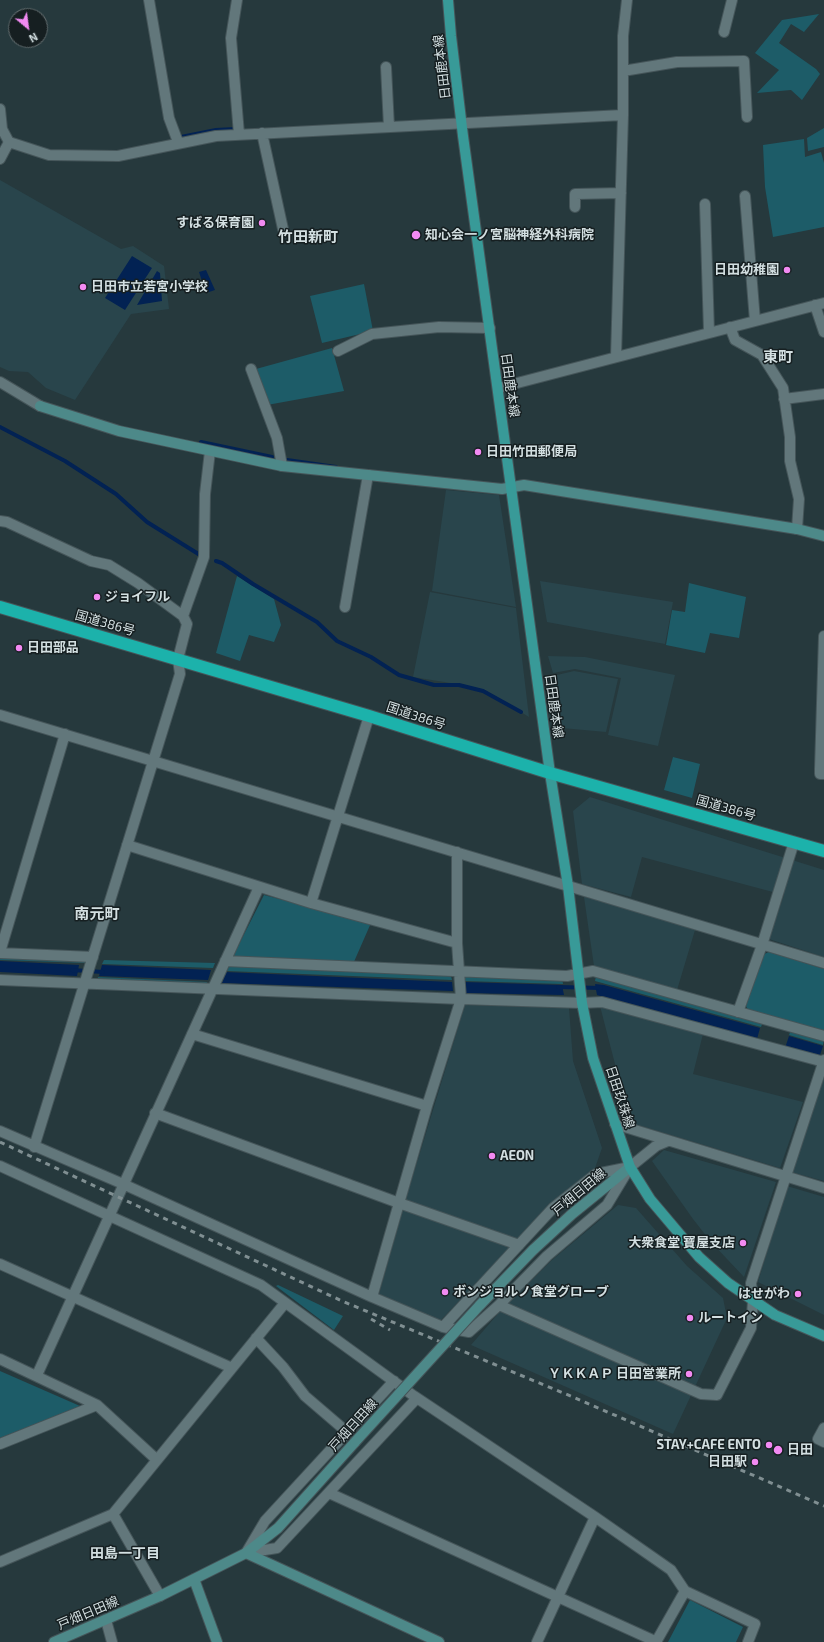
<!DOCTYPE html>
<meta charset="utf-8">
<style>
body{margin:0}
#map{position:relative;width:824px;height:1642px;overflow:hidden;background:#26393d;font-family:"Exo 2",sans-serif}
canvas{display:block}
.north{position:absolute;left:8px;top:8px;width:40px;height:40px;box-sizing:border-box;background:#161f21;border:1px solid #626c6e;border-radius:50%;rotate:151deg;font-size:11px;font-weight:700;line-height:16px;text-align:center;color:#d3dfe1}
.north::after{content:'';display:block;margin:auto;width:14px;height:18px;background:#f28af2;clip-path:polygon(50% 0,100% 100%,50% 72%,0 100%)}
</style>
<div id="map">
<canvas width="824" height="1642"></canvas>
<div class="north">N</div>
</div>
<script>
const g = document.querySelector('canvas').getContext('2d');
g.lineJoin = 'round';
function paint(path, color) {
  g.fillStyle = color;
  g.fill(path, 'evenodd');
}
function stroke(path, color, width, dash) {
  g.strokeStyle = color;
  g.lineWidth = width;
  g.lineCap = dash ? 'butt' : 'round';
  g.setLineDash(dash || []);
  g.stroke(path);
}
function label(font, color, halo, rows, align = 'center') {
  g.font = font + ' "Exo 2","Noto Sans JP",sans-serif';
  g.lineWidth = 3;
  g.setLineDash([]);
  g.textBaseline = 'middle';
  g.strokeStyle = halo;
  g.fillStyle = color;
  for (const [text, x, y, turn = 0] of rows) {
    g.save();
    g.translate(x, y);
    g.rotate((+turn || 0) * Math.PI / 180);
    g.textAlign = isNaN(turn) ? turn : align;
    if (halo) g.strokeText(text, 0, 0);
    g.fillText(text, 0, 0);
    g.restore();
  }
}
const built = new Path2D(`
 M0 180 121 249 133 246 164 266 169 309 131 314 75 400 46 388 28 372 9 371 0 367Z
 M446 490 499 495 516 607 432 591Z
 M540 581 673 602 665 644 547 622Z
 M430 592 516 608 529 717 485 690 463 685 413 677Z
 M548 656 585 657 675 675 658 746 608 735 621 678 575 669 553 673Z
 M574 671 618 679 606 732 562 728 553 676Z
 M590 797 824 870V957L769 939 784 895 642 857 631 897 582 884 573 811Z
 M584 897 603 901 695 930 677 990 594 966Z
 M465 1005 569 1008 573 1061 602 1148 595 1168 555 1201 440 1321 379 1294 408 1192Z
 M600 1006 703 1034 693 1074 803 1102 780 1168 635 1124 615 1064Z
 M824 1078V1181L791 1172Z
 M664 1150 776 1182 744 1277 711 1242 693 1219 652 1161Z
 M787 1186 824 1197V1315L758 1282Z
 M618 1205 636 1208 687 1266 723 1298 727 1318 673 1434 471 1345 497 1315 552 1260Z`);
const green = new Path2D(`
 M819 14 804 32 791 24 779 43 816 69 820 74 802 100 791 90 757 93 779 70 755 53 782 20Z
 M824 128V147L808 151 807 138Z
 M804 139 805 157 821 152 824 163V227L773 237 765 187 763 145Z
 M364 284 373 331 322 343 310 296Z
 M332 348 344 391 267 405 256 369Z
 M237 576 274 599 281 625 274 642 249 635 240 661 216 653Z
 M689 583 746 597 739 638 710 633 705 653 666 645 672 610 685 612Z
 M673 757 700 764 692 798 664 790Z
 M264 895 371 923 353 964 232 958Z
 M769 952 824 969V1032L749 1012 746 1006 762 955Z
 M0 955 87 959 85 963 0 960Z
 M104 960 215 963 213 968 102 964Z
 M229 966 451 976 452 980 227 971Z
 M464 976 562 978 563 984 464 981Z
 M596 976 763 1022 761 1027 595 981Z
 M98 977 207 982 206 988 97 981Z
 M791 1030 824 1039 823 1045 789 1035Z
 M278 1285 343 1316 334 1330 276 1286Z
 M0 1371 80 1406 0 1438Z
 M690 1600 743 1627 736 1642H668Z`);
const water = new Path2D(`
 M132 256 152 268 125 310 105 298Z
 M206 270 215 290 206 293 199 272Z
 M157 271 160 273 162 301 137 305Z
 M0 961 79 965 77 976 0 972Z
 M102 965 211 970 208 980 99 976Z
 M225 972 452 982 453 991 222 983Z
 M464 982 562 985 564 995 465 993Z
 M595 984 604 985 760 1028 757 1039 597 995Z
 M789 1036 823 1046 819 1058 785 1048Z`);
const stream = new Path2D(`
 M181 137 216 130 235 129
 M0 427 65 461 116 494 147 522 200 555
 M201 442 272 457
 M287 460 336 467
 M216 561 222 563 253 584 317 622 337 641 371 657 399 675 434 685H459L483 691 521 712
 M72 970 103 972
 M558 987 601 988`);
const street = new Path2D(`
 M149 0 169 118 178 142
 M237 0 231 38 239 134
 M724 32 732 0
 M386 67 389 127
 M623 71 677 62 744 61 747 117
 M0 109 2 129 9 142 49 155 118 156 216 136 623 115
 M262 133 283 229
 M0 159 9 142
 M745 196 755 321
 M705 204 709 332
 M575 207V194L621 193
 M815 305 824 332
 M730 327 735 340 762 355 783 388 790 437V461L799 499 797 529
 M338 351 372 334 439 327 490 328
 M616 357 623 115V36L627 0
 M251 369 277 438 282 466
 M0 382 40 406
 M498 388 824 303
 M784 399 824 394
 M0 521 7 522 91 561 109 565 138 583 183 616 204 557 205 494 210 451
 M345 607 368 475
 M824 636 820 769V774H824
 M0 715 824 963
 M127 845 311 903 457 943
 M311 903 369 716
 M0 952 65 734
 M0 953 93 957
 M225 961 567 976 593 971 824 1036
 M0 980 461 999 582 1003 602 1002 824 1062
 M738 1012 762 945 794 842
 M192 1034 427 1106
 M155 1113 399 1203 519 1245
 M615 1124 824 1188
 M0 1131 123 1184 372 1297 443 1327 469 1332 499 1305 547 1256 607 1205 630 1167 656 1146 668 1141
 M34 1147 180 674 178 659 187 624 183 616
 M0 1166 261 1285 414 1396 595 1517 671 1570 685 1591 755 1624 748 1642
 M0 1264 232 1368
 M372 1297 427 1106 461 999 457 943V852
 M499 1305 701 1394 717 1395 751 1328 753 1301 751 1283 824 1060
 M443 1327 553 1208 596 1174 630 1167
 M256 1338 283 1367 305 1396 347 1432
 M0 1359 97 1405 157 1460
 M37 1375 259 887
 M824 1428 818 1439 824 1442
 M0 1444 97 1405
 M329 1493 657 1642
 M113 1514 160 1596
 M246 1553 277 1548 417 1398
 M246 1553 265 1521 394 1381
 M0 1562 113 1514 285 1303
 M106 1620 112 1642
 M537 1642 595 1517
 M656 1642 685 1591`);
const secondary = new Path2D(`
 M40 406 119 431 282 466 502 489 524 485 797 529 824 536
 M533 1250 572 1214 630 1167
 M246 1553 439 1642
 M194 1579 217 1642
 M54 1642 160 1596 246 1553 278 1528 355 1442`);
const primary = new Path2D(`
 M448 0 451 36 463 136 550 773 568 886 582 1003 593 1058 630 1167 650 1199 699 1257 728 1283 775 1315 824 1336`);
const highway = new Path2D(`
 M0 607 369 716 550 773 824 851`);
const rail = new Path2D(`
 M0 1142 342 1301 573 1397 824 1506
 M371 1319 390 1330`);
const secondaryBridge = new Path2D(`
 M355 1442 479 1306 533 1250`);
const markers = [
 [262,223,4,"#f28af2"],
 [416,235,5,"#f28af2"],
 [787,270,4,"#f28af2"],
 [83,287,4,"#f28af2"],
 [478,452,4,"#f28af2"],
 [97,597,4,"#f28af2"],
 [19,648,4,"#f28af2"],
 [492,1156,4,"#f28af2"],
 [743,1243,4,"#f28af2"],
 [445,1292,4,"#f28af2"],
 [798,1294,4,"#f28af2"],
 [690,1318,4,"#f28af2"],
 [689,1374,4,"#f28af2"],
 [769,1445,4,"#f28af2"],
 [778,1450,5,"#f28af2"],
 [755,1462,4,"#f28af2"]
];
const streetNames = [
 ["日田鹿本線",442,67,-97],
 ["日田鹿本線",510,385,82],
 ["国道386号",105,623,16],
 ["日田鹿本線",554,706,82],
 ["国道386号",416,716,18],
 ["国道386号",726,808,16],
 ["日田玖珠線",620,1097,72],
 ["戸畑日田線",579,1192,-40],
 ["戸畑日田線",353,1425,-48],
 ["戸畑日田線",88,1613,-23]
];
const poiNames = [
 ["すばる保育園",254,223,"right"],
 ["知心会一ノ宮脳神経外科病院",425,235],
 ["日田幼稚園",779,270,"right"],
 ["日田市立若宮小学校",91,287],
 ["日田竹田郵便局",486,452],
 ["ジョイフル",105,597],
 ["日田部品",27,648],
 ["AEON",500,1156],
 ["大衆食堂 寶屋支店",735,1243,"right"],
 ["ボンジョルノ食堂グローブ",453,1292],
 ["はせがわ",790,1294,"right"],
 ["ルートイン",698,1318],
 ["ＹＫＫＡＰ 日田営業所",681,1374,"right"],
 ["STAY+CAFE ENTO",761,1445,"right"],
 ["日田",787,1450],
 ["日田駅",747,1462,"right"]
];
const neighbourhoodNames = [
 ["田島一丁目",125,1553]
];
const quarterNames = [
 ["竹田新町",308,237],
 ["東町",778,357],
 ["南元町",97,914]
];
paint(built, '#29454c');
paint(green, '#1d5c68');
paint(water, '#022253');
stroke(stream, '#022253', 4);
stroke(street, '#455559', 12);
stroke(secondary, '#455559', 12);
stroke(primary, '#455559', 12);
stroke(highway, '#455559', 14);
stroke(street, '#62777b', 10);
stroke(secondary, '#4d8989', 10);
stroke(primary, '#389a98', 10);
stroke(highway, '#1cb2ab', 12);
stroke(rail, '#808f92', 3, [5, 5]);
stroke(secondaryBridge, '#455559', 12, []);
stroke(secondaryBridge, '#4d8989', 10);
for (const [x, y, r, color] of markers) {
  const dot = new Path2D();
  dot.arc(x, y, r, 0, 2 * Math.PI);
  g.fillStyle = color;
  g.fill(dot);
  stroke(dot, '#161f21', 1.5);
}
label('13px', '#d3dfe1', '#161f21', streetNames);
label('bold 13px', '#d3dfe1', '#161f21', poiNames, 'left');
label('bold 14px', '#d3dfe1', '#161f21', neighbourhoodNames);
label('bold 15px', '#d3dfe1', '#161f21', quarterNames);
</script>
